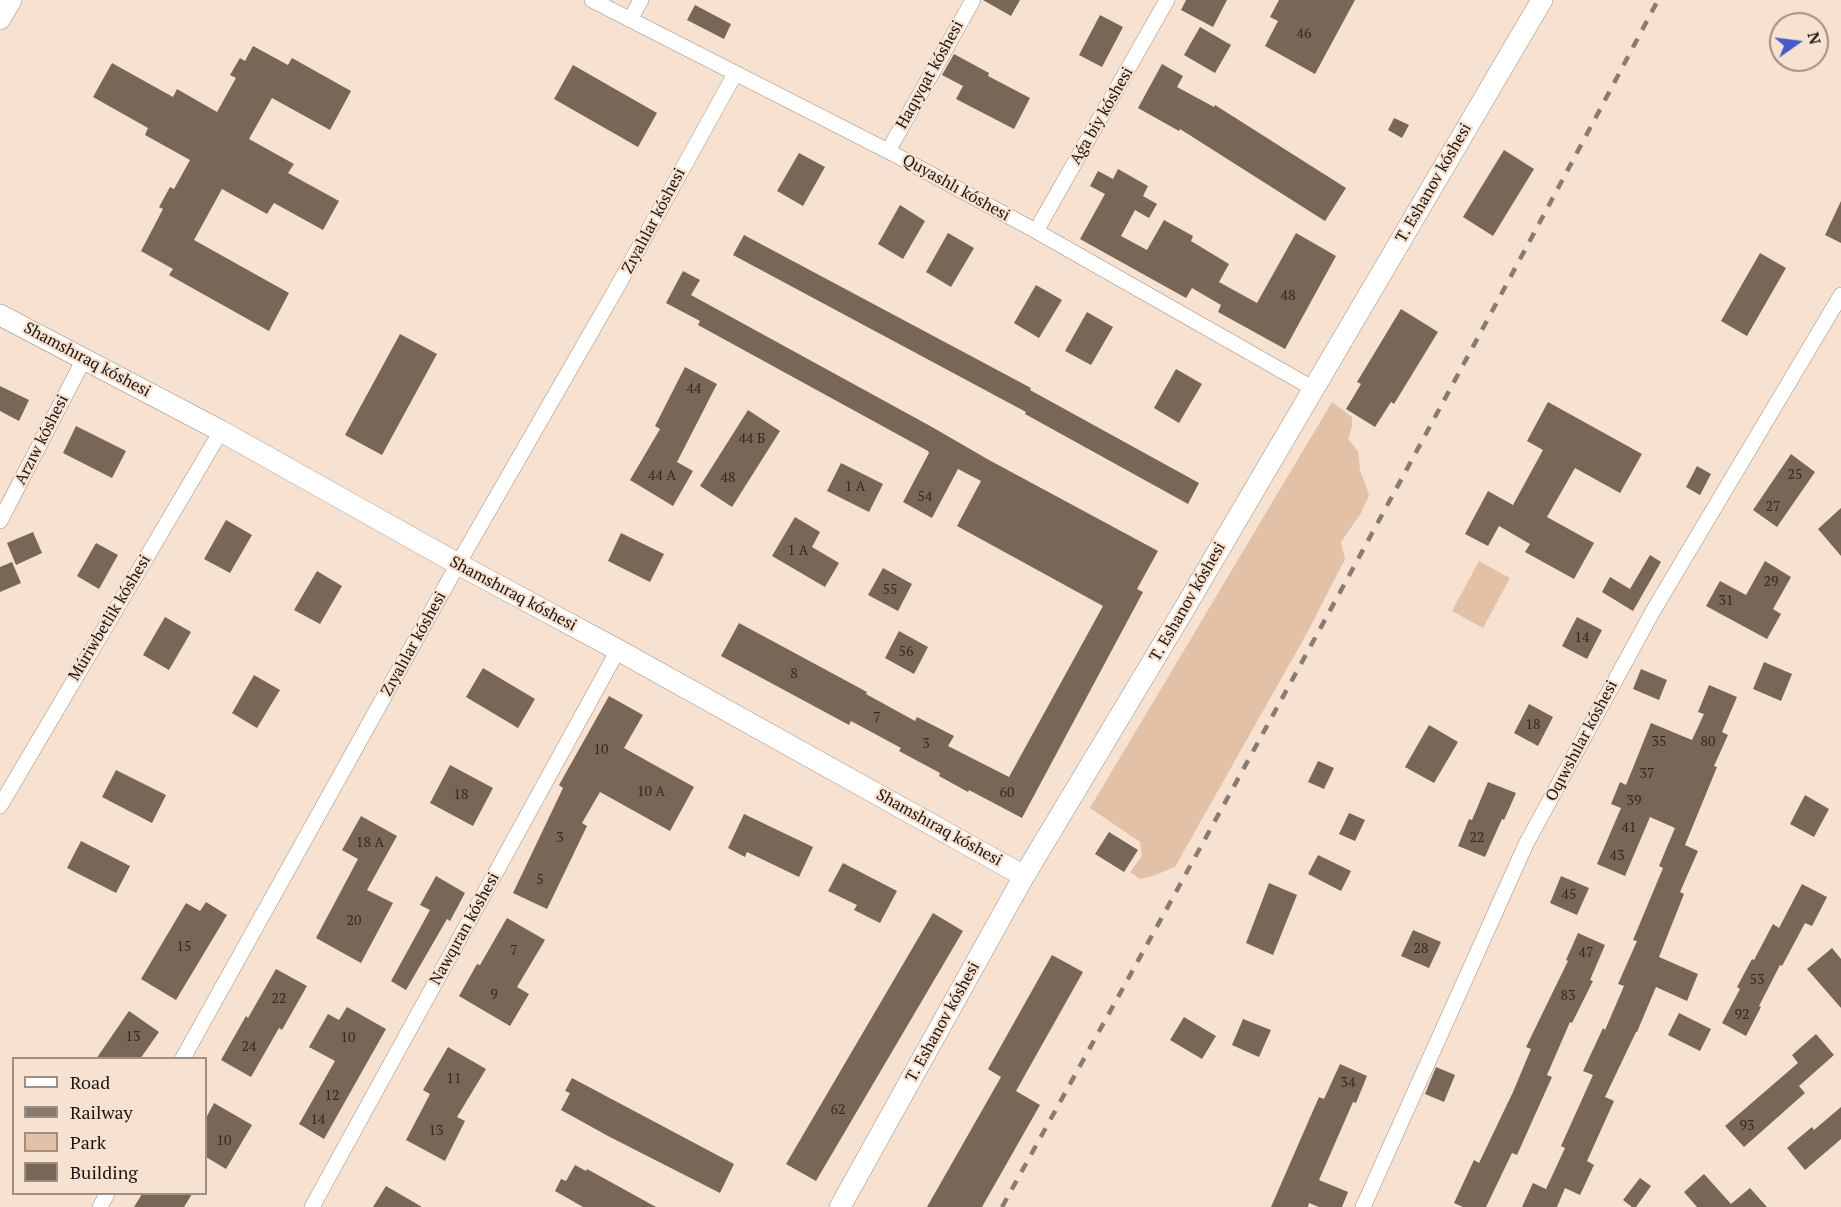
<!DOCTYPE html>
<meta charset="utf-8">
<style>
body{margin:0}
#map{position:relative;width:1841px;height:1207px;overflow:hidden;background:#f7e1d1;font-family:"PT Serif",serif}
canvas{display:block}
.legend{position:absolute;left:12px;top:1057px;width:195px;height:138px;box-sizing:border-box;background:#f7e1d1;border:2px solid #9f8f83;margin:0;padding:8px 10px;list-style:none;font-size:18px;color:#1c150f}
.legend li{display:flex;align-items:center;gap:12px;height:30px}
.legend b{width:30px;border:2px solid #9f8f83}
.north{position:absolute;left:1769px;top:12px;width:60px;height:60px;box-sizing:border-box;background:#f7e1d1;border:2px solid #9f8f83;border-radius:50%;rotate:76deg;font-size:16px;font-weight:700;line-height:24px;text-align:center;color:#1c150f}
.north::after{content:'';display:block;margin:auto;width:21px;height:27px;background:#455bcf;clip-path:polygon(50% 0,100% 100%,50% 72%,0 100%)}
</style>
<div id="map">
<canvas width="1841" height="1207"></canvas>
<ul class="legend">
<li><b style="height:8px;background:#fff"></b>Road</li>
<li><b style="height:8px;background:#897b70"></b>Railway</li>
<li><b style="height:16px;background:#e2c1a6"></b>Park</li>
<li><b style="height:16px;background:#786657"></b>Building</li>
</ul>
<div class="north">N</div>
</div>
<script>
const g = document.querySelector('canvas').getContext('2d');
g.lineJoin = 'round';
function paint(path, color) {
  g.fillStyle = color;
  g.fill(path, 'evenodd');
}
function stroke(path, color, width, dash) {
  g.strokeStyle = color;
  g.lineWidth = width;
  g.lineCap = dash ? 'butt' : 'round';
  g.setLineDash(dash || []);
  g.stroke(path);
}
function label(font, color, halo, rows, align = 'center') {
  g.font = font + ' "PT Serif",serif';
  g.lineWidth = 4.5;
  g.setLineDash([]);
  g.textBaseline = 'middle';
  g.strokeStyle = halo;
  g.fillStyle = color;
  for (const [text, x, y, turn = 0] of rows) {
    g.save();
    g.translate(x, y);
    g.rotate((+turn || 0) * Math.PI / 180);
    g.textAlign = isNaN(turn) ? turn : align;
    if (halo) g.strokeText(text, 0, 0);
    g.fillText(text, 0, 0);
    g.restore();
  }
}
const green = new Path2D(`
 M1332 402 1352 417V427L1348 439 1358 451 1360 470 1369 495 1361 513 1341 542 1345 559 1307 633 1175 867 1153 876 1140 879 1130 872 1142 856 1140 842 1090 808Z
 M1479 561 1510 578 1483 628 1452 611Z`);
const building = new Path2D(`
 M983 0H1020L1011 16Z
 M1186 0H1227L1213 27 1181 10Z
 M1279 0H1355L1315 74 1265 46 1278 21 1270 17Z
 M695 5 731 24 724 39 687 20Z
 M1100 15 1123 27 1102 67 1079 55Z
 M1200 27 1231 45 1215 73 1184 55Z
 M253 46 288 65 292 58 351 91 330 130 272 98 249 139 294 164 288 173 339 201 323 230 274 203 267 214 222 189 194 240 289 293 269 331 169 275 173 269 141 251 163 209 159 207 170 187 174 189 190 160 145 135 148 128 93 97 112 63 173 97 177 89 217 112 236 78 230 75 240 58 245 61Z
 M954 54 989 73 988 76 1030 98 1014 129 956 99 963 86 942 75Z
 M1162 64 1183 76 1177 87 1214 107 1215 105 1346 188 1325 221 1180 129 1179 131 1138 108Z
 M573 65 657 113 638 147 554 99Z
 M1394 118 1409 125 1402 138 1388 130Z
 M1504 150 1534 169 1493 236 1463 217Z
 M799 153 825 167 803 206 777 191Z
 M1118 169 1148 186 1143 196 1157 204 1149 218 1135 210 1121 236 1147 250 1164 220 1193 236 1191 241 1229 264 1219 282 1257 303 1296 233 1336 256 1285 349 1218 312 1221 305 1192 288 1186 298 1080 239 1105 194 1090 186 1098 171 1113 179Z
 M1841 201V243L1825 235Z
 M900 205 925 221 903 259 878 244Z
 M948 233 974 248 951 287 926 272Z
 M744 235 1031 388 1030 390 1199 483 1188 504 1025 414 1026 412 733 255Z
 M1760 253 1786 268 1747 336 1721 321Z
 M683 271 700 280 691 295 932 427 989 460 1158 551 1137 589 1143 592 1022 818 969 790 968 792 939 776 940 773 899 751 901 748 851 721 849 725 721 656 739 623 867 692 866 694 915 721 917 717 954 736 948 746 1009 777 1103 606 957 526 981 481 958 469 932 518 903 502 929 453 928 451 698 325 700 321 666 303Z
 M1036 285 1062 300 1039 338 1014 323Z
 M1401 309 1438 332 1394 404 1391 402 1375 427 1346 409 1361 384 1357 382Z
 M1087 312 1113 327 1091 365 1065 351Z
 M400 334 437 354 382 455 345 435Z
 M685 367 717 384 677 462 693 471 673 506 630 480 660 429 655 426Z
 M1176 369 1202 384 1179 423 1154 408Z
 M0 386 29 400 19 421 0 411Z
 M1548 402 1642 454 1620 493 1575 468 1547 517 1594 543 1574 579 1525 552 1530 544 1499 526 1488 546 1465 534 1488 491 1513 505 1543 450 1527 441Z
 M748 410 780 431 732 507 700 486Z
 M76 426 126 451 112 478 63 453Z
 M1791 454 1815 472 1777 527 1753 510Z
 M841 463 883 484 869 512 827 491Z
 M1697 466 1711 474 1700 495 1686 487Z
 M1841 508V556L1818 529Z
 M795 517 820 532 812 547 839 563 825 587 772 556Z
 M226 520 252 535 230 573 204 559Z
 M33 532 42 553 16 565 7 543Z
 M621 533 664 554 650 582 608 561Z
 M96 543 118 555 99 589 77 576Z
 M1650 555 1661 562 1633 611 1602 592 1610 577 1630 589Z
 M1765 561 1791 577 1773 609 1781 614 1767 639 1706 606 1720 581 1746 595Z
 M12 562 21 583 0 592V567Z
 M883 568 912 584 898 611 868 595Z
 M317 571 342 586 320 624 294 610Z
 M165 617 191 632 169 670 143 655Z
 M1577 617 1602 630 1587 659 1562 646Z
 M899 631 928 647 914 674 885 658Z
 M1764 662 1792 674 1781 701 1753 689Z
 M483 668 535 699 518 728 466 697Z
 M1641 669 1667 680 1659 700 1633 689Z
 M254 675 280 690 257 728 232 713Z
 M1709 685 1737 697 1722 732 1728 735 1714 766 1717 767 1685 845 1698 851 1680 892 1684 894 1659 957 1698 974 1687 1001 1656 987 1637 1032H1636L1605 1097 1614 1101 1587 1161 1594 1165 1580 1195 1565 1188 1557 1207H1522L1533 1183 1546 1189 1565 1148 1561 1146 1593 1075 1583 1071 1603 1028 1605 1030 1624 986 1618 984 1637 941 1633 940 1663 868 1659 866 1675 828 1650 817 1625 876 1597 864 1621 808 1611 804 1620 782 1626 785 1651 723 1692 740 1704 714 1698 712Z
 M609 696 643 715 624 748 694 787 670 831 600 792 582 823 587 826 547 909 513 893 563 788 559 785Z
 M1529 704 1553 717 1538 746 1514 733Z
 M1429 725 1458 742 1434 783 1405 767Z
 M1318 761 1334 768 1324 789 1308 782Z
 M450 765 493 788 473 826 430 803Z
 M116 770 166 795 152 823 102 797Z
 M1488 782 1516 793 1504 820 1502 819 1485 857 1458 846 1469 819 1472 820Z
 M1805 795 1829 809 1814 837 1790 824Z
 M1349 813 1365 820 1355 841 1339 834Z
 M744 814 813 847 799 877 747 852 745 857 728 848Z
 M361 816 397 836 367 890 393 903 361 963 316 938 358 859 342 850Z
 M1109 832 1138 850 1124 872 1095 854Z
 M81 841 130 866 116 893 67 868Z
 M1318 855 1351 871 1341 891 1308 874Z
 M843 863 897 891 880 923 854 910 857 905 828 891Z
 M436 876 465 893 450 921 447 919 406 990 391 981 430 910 420 905Z
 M1561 876 1589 888 1577 915 1550 903Z
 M1269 883 1297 895 1273 955 1246 943Z
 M1802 884 1827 897 1812 926 1805 923 1782 966 1780 965 1759 1006 1761 1007 1746 1036 1722 1023 1740 989 1737 987 1752 959 1754 960 1773 924 1779 928Z
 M206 902 227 915 176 1000 141 979 186 903 200 911Z
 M933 913 963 931 816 1181 786 1164Z
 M507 918 545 940 517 987 529 994 510 1026 459 996 477 964 480 965Z
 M1413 930 1441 942 1429 968 1401 956Z
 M1578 933 1605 945 1590 980 1593 981 1572 1023 1570 1022 1547 1075 1552 1077 1517 1155 1512 1153 1486 1207H1463L1454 1203 1474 1160 1479 1163 1513 1092 1531 1049 1526 1047 1568 961 1566 960Z
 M1832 948 1841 959V1008L1807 969Z
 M1052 955 1083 972 1016 1091 1040 1105 982 1207H927L1001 1077 988 1069Z
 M276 969 307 986 282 1030 279 1028 251 1077 221 1060 246 1016 248 1018Z
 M347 1007 386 1029 324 1139 299 1124 335 1061 309 1047 328 1014 339 1020Z
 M129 1011 159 1032 140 1059H96Z
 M1679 1013 1711 1029 1700 1051 1668 1035Z
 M1184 1017 1216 1036 1202 1059 1170 1040Z
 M1243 1019 1271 1030 1259 1057 1232 1045Z
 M1816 1034 1834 1055 1799 1086 1805 1093 1744 1147 1725 1126 1798 1063 1792 1055Z
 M448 1047 486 1069 457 1117 465 1121 445 1161 406 1140 430 1094 423 1090Z
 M1340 1064 1367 1076 1356 1103 1353 1102 1319 1180 1348 1192 1342 1207H1319L1309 1203 1308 1207H1271L1319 1097 1324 1099Z
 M1436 1067 1455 1075 1444 1102 1425 1094Z
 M572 1078 734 1164 720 1193 608 1136 561 1110 570 1093 565 1091Z
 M214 1103 252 1125 226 1169 206 1157V1118Z
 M1841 1107V1139L1805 1170 1787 1148 1812 1127 1814 1130Z
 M575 1165 586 1171 587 1169 656 1207H583L555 1191 561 1179 566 1181Z
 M1704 1174 1731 1204 1750 1188 1767 1207H1697L1684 1192Z
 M1640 1178 1651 1186 1636 1207H1632L1623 1200Z
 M386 1186 422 1207H373Z
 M142 1194H192L184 1207H134Z`);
const street = new Path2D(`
 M592 0 888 151 1036 231 1314 389
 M630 20 641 0
 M888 151 973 0
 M1036 231 1167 0
 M0 521 84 359
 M0 806 221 431
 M183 1058 458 564 616 289 735 74
 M100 1207 107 1194
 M312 1207 618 650
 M1363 1207 1526 844 1653 611 1841 295`);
const secondary = new Path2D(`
 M0 19 11 0
 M0 315 221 431 458 564 618 650 1024 876
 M840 1207 1024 876 1186 606 1542 0`);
const rail = new Path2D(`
 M1002 1207C1224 806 1444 405 1658 0`);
const numberNames = [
 ["46",1304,34],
 ["48",1288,296],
 ["44",694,389],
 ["44 Б",752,439],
 ["25",1795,475],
 ["44 А",662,476],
 ["48",728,478],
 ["1 А",855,487],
 ["54",925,497],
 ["27",1773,507],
 ["1 А",798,551],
 ["29",1771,582],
 ["55",890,590],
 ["31",1726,601],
 ["14",1582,638],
 ["56",906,652],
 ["8",794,674],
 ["7",877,718],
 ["18",1533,725],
 ["35",1659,742],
 ["80",1708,742],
 ["3",926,744],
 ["10",601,750],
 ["37",1647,774],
 ["10 А",651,792],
 ["60",1007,793],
 ["18",461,795],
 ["39",1634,801],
 ["41",1629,828],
 ["3",560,838],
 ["22",1477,838],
 ["18 А",370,843],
 ["43",1617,856],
 ["5",540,880],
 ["45",1569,895],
 ["20",354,921],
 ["15",184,947],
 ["28",1421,949],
 ["7",514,951],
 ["47",1586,953],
 ["53",1757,980],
 ["9",494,995],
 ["83",1568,996],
 ["22",279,999],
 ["92",1742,1015],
 ["13",133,1037],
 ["10",348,1038],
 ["24",249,1047],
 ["11",454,1079],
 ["34",1348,1083],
 ["12",332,1096],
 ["62",838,1110],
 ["14",318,1120],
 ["93",1747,1126],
 ["13",436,1131],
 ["10",224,1141]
];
const streetNames = [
 ["Haqıyqat kóshesi",930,75,-61],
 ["Aǵa biy kóshesi",1102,116,-60],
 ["T. Eshanov kóshesi",1434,183,-60],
 ["Quyashlı kóshesi",956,188,29],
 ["Zıyalılar kóshesi",654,221,-62],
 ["Shamshıraq kóshesi",87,360,28],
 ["Arzıw kóshesi",42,440,-63],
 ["Shamshıraq kóshesi",513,594,28],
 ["T. Eshanov kóshesi",1188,602,-60],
 ["Múriwbetlik kóshesi",110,618,-59],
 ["Zıyalılar kóshesi",414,644,-61],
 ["Oqıwshılar kóshesi",1582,741,-62],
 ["Shamshıraq kóshesi",939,828,29],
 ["Nawqıran kóshesi",465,929,-61],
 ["T. Eshanov kóshesi",943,1022,-61]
];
paint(green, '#e2c1a6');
paint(building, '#786657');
stroke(street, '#a08d7d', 16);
stroke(secondary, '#a08d7d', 22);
stroke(street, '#fff', 15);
stroke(secondary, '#fff', 21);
stroke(rail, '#897b70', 4.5, [10, 10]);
label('14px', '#332921', null, numberNames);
label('16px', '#1c150f', '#f7e1d1', streetNames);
</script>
